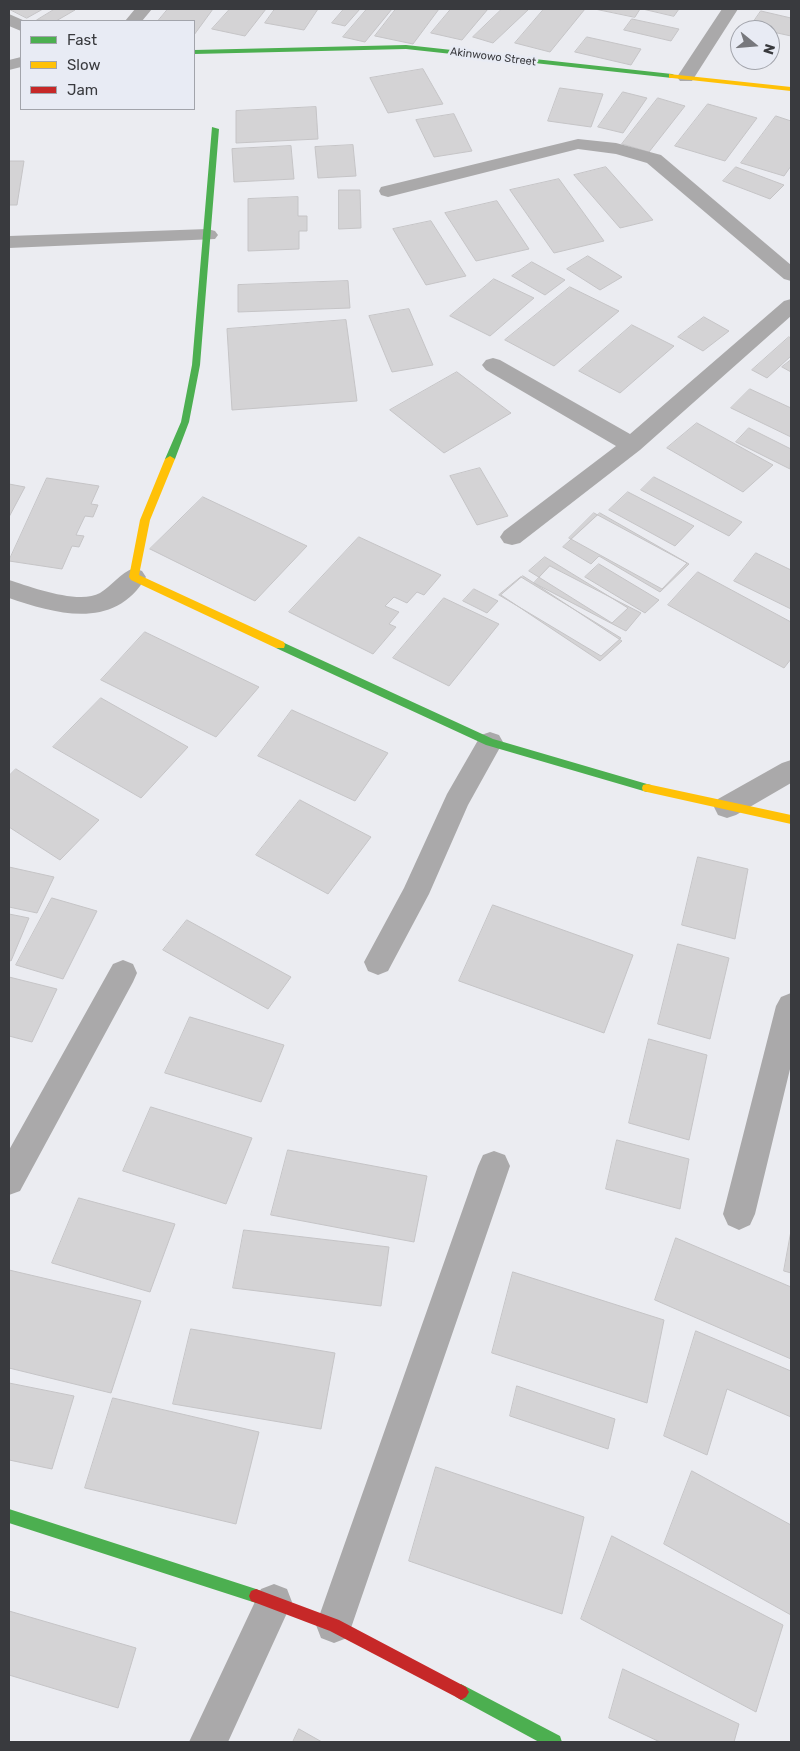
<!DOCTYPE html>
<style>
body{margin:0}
#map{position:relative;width:800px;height:1751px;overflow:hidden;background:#ebecf1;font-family:Rubik,sans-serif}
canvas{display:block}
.frame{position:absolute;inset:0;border:10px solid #393a3e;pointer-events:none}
.legend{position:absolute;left:20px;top:20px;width:175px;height:90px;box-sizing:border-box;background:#e8ebf4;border:1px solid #a2a4ab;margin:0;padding:6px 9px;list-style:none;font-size:15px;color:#393a3e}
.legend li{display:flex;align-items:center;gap:10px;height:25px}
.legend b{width:25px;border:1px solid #a2a4ab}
.north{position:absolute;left:730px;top:20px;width:50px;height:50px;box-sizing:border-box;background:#e8ebf4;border:1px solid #a2a4ab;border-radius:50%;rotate:107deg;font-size:14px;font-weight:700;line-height:20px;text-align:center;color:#393a3e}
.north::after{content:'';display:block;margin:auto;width:18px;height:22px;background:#77787d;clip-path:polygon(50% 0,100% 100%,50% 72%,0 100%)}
</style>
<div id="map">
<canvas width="800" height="1751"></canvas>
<div class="frame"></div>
<ul class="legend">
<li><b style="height:6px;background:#4caf50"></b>Fast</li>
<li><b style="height:6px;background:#ffc107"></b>Slow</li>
<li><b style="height:6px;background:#c62828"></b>Jam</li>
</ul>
<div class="north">N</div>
</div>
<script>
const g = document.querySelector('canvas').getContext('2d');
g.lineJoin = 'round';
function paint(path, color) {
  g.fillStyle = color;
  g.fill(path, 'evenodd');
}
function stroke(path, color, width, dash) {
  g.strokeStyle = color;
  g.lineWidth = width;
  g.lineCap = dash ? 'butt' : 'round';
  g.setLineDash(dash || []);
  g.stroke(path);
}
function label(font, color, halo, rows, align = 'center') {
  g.font = font + ' Rubik,sans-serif';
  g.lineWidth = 5;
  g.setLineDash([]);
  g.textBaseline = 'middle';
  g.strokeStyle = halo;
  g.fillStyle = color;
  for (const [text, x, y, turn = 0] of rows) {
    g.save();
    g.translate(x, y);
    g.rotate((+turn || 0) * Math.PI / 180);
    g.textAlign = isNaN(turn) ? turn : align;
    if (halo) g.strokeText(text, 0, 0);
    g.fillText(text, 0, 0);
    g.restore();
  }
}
const building = new Path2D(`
 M9 9H43L27 18Z
 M55 9 75 10 56 21 37 20Z
 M168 9H213L194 35V21H158Z
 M230 9H266L245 36 212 29Z
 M275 9H318L304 30 265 23Z
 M344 9H360L345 26 332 23Z
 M367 9H392L365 42 343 37Z
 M396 9H439L413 44 375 36Z
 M451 9H488L462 40 431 33Z
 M502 9H529L493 43 473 37Z
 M544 9H585L550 52 515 43Z
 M595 9H640L635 17Z
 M643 9H679L674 16Z
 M761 11 791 18V36L750 27Z
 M632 19 679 29 671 41 624 30Z
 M587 37 641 49 631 65 575 52Z
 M423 69 443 104 388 113 370 78Z
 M560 88 603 94 591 127 548 121Z
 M623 92 647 98 623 133 598 127Z
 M658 98 685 106 649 152 622 144Z
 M708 104 757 118 725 161 675 146Z
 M316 107 318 139 236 143V111Z
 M454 114 472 151 434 157 416 120Z
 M776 116 791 121V166L784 176 741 163Z
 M353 145 356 176 318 178 315 147Z
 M291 146 294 179 234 182 232 149Z
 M9 161H24L17 205H9Z
 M606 167 653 220 620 228 574 175Z
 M736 167 784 185 770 199 723 181Z
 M559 179 604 241 554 253 510 190Z
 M339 190H360L361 228 339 229Z
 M298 197V216H307V231H299V249L248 251V199Z
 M497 201 529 249 476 261 445 213Z
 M431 221 466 276 426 285 393 229Z
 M588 256 622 277 600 290 567 269Z
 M532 262 565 280 545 295 512 276Z
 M494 279 534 298 490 336 450 316Z
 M348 281 350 308 238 312V285Z
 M570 287 619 311 554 366 505 340Z
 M409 309 433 365 392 372 369 316Z
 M704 317 729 331 703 351 678 337Z
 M346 320 357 401 232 410 227 329Z
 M632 325 674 346 620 393 579 371Z
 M789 337 791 338V356L767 378 752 370Z
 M791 360V372L782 367Z
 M457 372 511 413 444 453 390 410Z
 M750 389 791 408V437L731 408Z
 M697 423 773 465 743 492 667 448Z
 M749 428 791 449 790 469 736 442Z
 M480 468 508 516 477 525 450 476Z
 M654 477 742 522 729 536 641 490Z
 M47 478 99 486 91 504 98 505 93 517 85 516 76 535 84 536 79 547 72 546 62 569 9 561Z
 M9 484 25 487 9 517Z
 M628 492 694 526 675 546 609 510Z
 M203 497 307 546 255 601 150 549Z
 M594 513 687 563 662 589 569 538Z
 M600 513 689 564 660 592 599 556 591 564 563 547Z
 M359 537 441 575 424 595 417 592 407 603 394 597 385 606 399 612 389 624 396 627 373 654 289 612Z
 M756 553 791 570V609L734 581Z
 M545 557 628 608 612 623 529 571Z
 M599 564 659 600 645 613 585 577Z
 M550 566 641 613 626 631 534 583Z
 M698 572 791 622V659L784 668 668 605Z
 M523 576 534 583 622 641 600 661 501 595Z
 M521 577 621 638 601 656 499 595Z
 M474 589 498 601 487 613 463 601Z
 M444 598 499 624 449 686 393 658Z
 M145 632 259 687 216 737 101 680Z
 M101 698 188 747 141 798 53 747Z
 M292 710 388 753 355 801 258 756Z
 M16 769 99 820 60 860 9 827V776Z
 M300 800 371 837 328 894 256 855Z
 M698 857 748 869 735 939 682 925Z
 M9 867 54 877 37 913 9 907Z
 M52 898 97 911 63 979 16 965Z
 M493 905 633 955 604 1033 459 981Z
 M9 914 29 918 11 961 9 960Z
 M187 920 291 977 268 1009 163 950Z
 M678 944 729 958 710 1039 658 1024Z
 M9 977 57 989 32 1042 9 1036Z
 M190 1017 284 1045 261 1102 165 1073Z
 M649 1039 707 1055 689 1140 629 1123Z
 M151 1107 252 1138 226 1204 123 1171Z
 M617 1140 689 1159 680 1209 606 1189Z
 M288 1150 427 1176 414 1242 271 1215Z
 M79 1198 175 1224 150 1292 52 1263Z
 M244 1230 389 1247 381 1306 233 1288Z
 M791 1231V1273L784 1271Z
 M676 1238 791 1287V1359L655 1300Z
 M9 1270 141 1301 111 1393 9 1368Z
 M513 1272 664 1320 647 1403 492 1353Z
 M191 1329 335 1353 321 1429 173 1404Z
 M696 1331 791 1371V1417L727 1389 707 1455 664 1436Z
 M9 1383 74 1396 52 1469 9 1460Z
 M517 1386 615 1419 608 1449 510 1416Z
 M113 1398 259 1432 236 1524 85 1488Z
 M436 1467 584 1517 562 1614 409 1561Z
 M692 1471 791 1525V1615L664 1544Z
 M612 1536 783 1625 756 1712 581 1619Z
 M9 1611 136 1648 118 1708 9 1675Z
 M623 1669 739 1724 734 1742H660L609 1718Z
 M299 1729 322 1742H293Z`);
const street = new Path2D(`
 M135 9H152L142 21H125Z
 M722 9H738L692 81H680L677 77Z
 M9 14 25 21H21V31L9 26Z
 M21 57V67L9 70V60Z
 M578 139 616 143 661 155 791 265V281L784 279 647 163 616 154 578 149 388 197 381 195 379 191 381 187Z
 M208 229 215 231 218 235 215 239 9 248V236Z
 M791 299V316L640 450 520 543 512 545 504 543 500 537 504 531 616 446 486 370 482 365 486 360 493 358 500 360 630 434 784 301Z
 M134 568 142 571 146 577C115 631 56 614 9 598V580C31 587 79 605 100 593 112 586 120 573 134 568Z
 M490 732 499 735 503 742 468 805 429 894 388 971 378 975 368 971 364 962 404 888 447 794 481 735Z
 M791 760V783L736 815 727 818 718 815 714 807 718 799 782 763Z
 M123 960 133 964 137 973 133 982 20 1191 9 1195V1150L113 964Z
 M791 993V1065L755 1214 750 1225 739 1230 728 1225 723 1214 776 1006 781 997Z
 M494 1151 505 1155 510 1166 352 1625 347 1638 334 1643 321 1638 316 1625 478 1166 483 1155Z
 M274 1584 287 1589 292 1602 228 1742H189L261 1589Z`);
const fast = new Path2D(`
 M406 45 672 74 676 76 672 78 406 49 194 54V50Z
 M212 127 219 129 200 365 189 422 175 459 170 462 165 459 181 422 192 365Z
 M280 641 493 739 647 784 651 785 652 788 651 791 647 792 486 745 276 648 275 645 276 642Z
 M9 1509 256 1589 261 1591 263 1596 261 1601 256 1603 9 1523Z
 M461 1684 560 1736 562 1742H539L456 1697 453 1692 456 1687Z`);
const slow = new Path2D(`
 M669 74 791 87V91L672 78H669Z
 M170 456 175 459 150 520 139 575 284 642 285 645 284 648H276L131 580 129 577 140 520 165 459Z
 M647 784 791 815V824L647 792 643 791 642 788 643 785Z`);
const jam = new Path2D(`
 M256 1589 339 1620 466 1687 469 1692 466 1697 461 1700 456 1697 330 1631 251 1601 249 1596 251 1591Z`);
const farStreetnames = [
 ["Akinwowo Street",493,57,7]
];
paint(building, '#d4d3d5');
stroke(building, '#c5c4c6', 1);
paint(street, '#aaa9aa');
paint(fast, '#4caf50');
paint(slow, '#ffc107');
paint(jam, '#c62828');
label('11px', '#393a3e', '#e8ebf4', farStreetnames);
</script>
